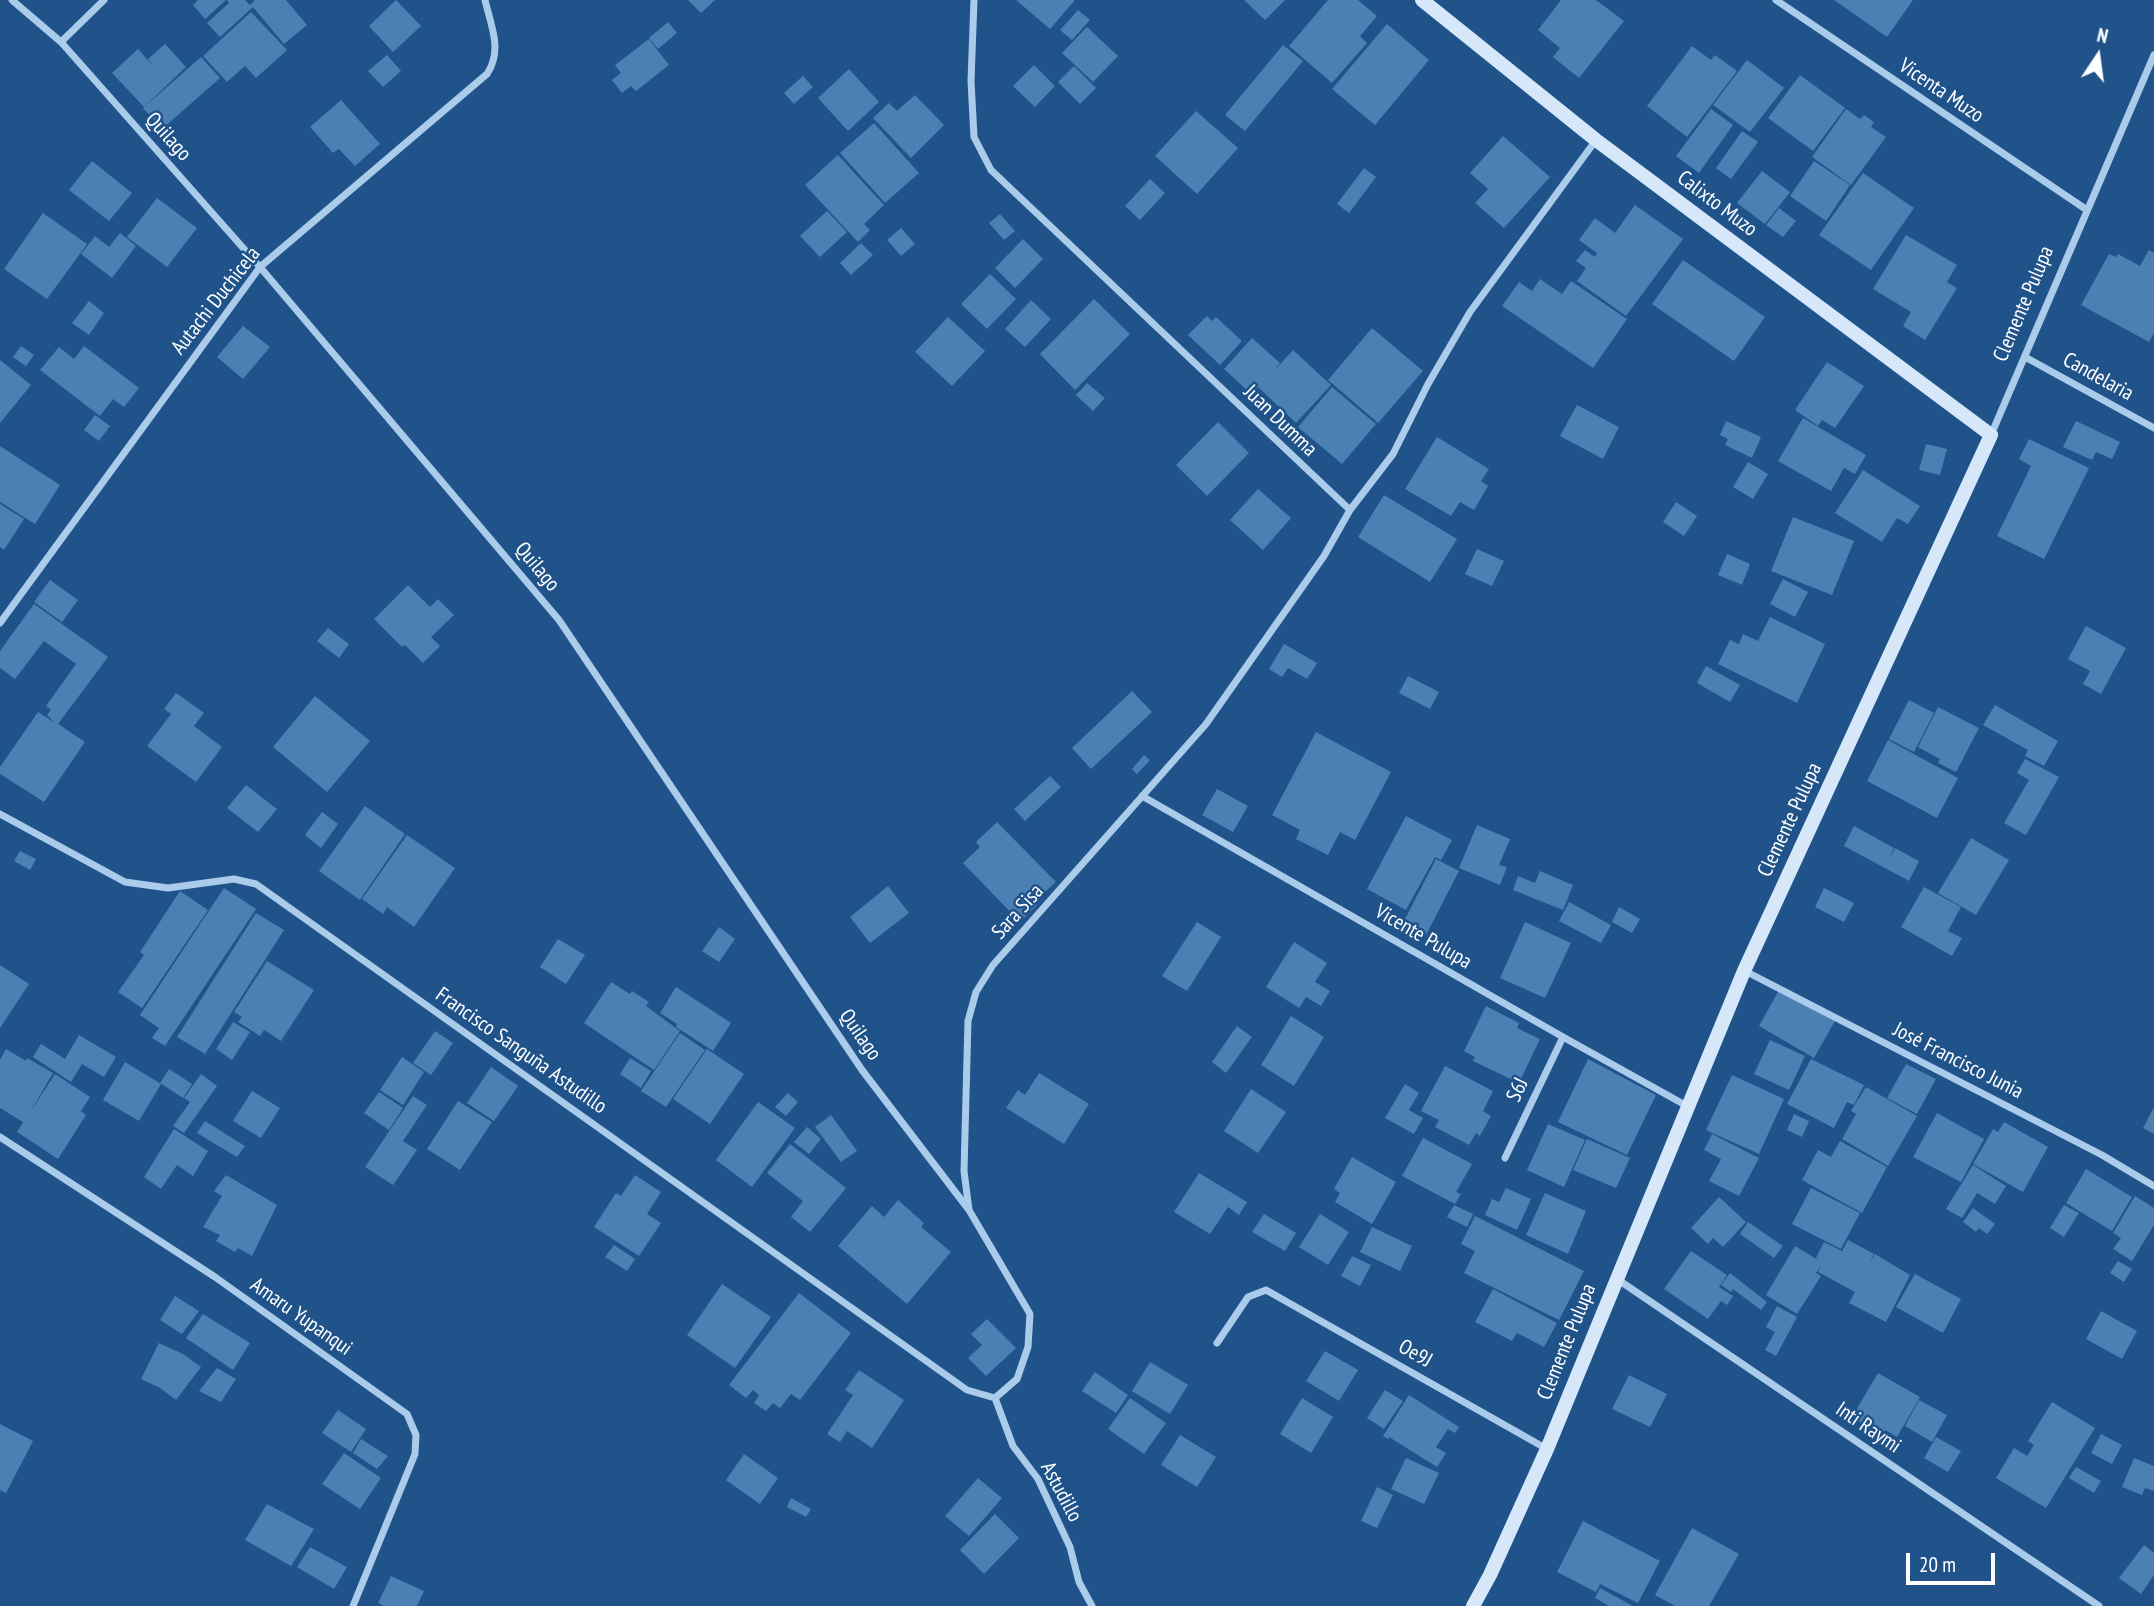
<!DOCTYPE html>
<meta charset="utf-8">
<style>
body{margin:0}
#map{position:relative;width:2154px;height:1606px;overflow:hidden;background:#1f538a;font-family:"PT Sans Narrow",sans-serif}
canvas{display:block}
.north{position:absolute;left:2063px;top:21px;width:70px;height:70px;-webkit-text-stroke:5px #1f538a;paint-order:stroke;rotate:13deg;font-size:19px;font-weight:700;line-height:28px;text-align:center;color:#fff}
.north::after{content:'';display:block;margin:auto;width:24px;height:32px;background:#fff;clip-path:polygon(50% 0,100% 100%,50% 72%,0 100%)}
.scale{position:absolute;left:1906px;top:1553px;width:89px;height:32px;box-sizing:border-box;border:4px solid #fff;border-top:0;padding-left:9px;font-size:21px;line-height:24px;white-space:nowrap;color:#fff;-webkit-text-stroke:5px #1f538a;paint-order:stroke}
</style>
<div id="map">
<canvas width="2154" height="1606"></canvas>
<div class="north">N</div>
<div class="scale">20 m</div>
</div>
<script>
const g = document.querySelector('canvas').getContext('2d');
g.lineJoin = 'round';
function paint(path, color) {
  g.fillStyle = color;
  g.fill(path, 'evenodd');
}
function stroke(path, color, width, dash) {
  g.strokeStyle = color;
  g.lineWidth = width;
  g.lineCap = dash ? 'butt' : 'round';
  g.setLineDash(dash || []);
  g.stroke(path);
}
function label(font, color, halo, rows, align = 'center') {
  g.font = font + ' "PT Sans Narrow",sans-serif';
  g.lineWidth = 5;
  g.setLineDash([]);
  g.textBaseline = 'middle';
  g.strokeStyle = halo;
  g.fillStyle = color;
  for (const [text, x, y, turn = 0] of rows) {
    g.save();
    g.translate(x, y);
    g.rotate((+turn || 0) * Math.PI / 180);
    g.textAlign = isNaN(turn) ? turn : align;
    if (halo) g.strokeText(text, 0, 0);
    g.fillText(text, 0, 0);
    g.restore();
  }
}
const building = new Path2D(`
 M198 0H226L205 19 193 5Z
 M227 0H245L250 5 255 0H286L307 25 284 44 253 7 220 37 207 23 229 3Z
 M396 0 421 26 393 52 369 26Z
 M688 0H715L701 13Z
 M1016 0H1075L1050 29Z
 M1244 0H1285L1265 20Z
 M1328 0H1358L1377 16 1360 36 1367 43 1332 83 1289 46Z
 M1561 0H1596L1624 21 1579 78 1553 57 1560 48 1538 30Z
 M1834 0H1913L1887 37Z
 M1078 10 1090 20 1072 40 1060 30Z
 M251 12 287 50 256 78 245 66 227 82 203 56Z
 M668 22 677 33 658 49 649 38Z
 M1387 24 1429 60 1375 125 1332 89Z
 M1087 27 1118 56 1093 82 1062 53Z
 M649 39 669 65 636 91 631 86 622 93 612 80 621 73 615 65Z
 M165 44 186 67 144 107 112 73 138 49 154 67 148 59Z
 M1283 45 1303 61 1245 131 1225 115Z
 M1692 46 1711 60 1715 55 1737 71 1687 137 1647 106Z
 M387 55 401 71 383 87 368 71Z
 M201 57 220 78 162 129 143 108Z
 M1747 60 1784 88 1750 132 1713 105Z
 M1034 65 1055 86 1035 107 1013 86Z
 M1074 66 1096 88 1080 104 1058 82Z
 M849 69 879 102 848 131 818 98Z
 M1800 75 1845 108 1813 151 1768 118Z
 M803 76 813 87 794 104 784 93Z
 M915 95 944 125 911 158 873 118 889 103 897 111Z
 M341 100 380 144 355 166 339 149 333 153 310 127Z
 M1711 109 1733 125 1699 173 1676 156Z
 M1846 109 1860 119 1864 115 1874 122 1871 127 1886 137 1851 185 1812 157Z
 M1196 111 1238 148 1197 194 1155 156Z
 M874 123 919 173 885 203 840 153Z
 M1742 131 1758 142 1731 179 1716 168Z
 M1503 136 1550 177 1504 228 1475 203 1488 189 1470 173Z
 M838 155 884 205 864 224 870 230 858 242 805 185Z
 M92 161 132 193 109 221 69 190Z
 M1814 161 1850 185 1826 221 1790 196Z
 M1364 168 1376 177 1349 213 1337 204Z
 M1762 171 1790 192 1765 224 1737 203Z
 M1863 173 1914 208 1871 270 1819 235Z
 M1150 179 1165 193 1140 220 1125 206Z
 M157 198 197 228 167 267 127 237Z
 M1635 205 1683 239 1626 316 1577 281 1586 268 1576 261 1585 250 1595 257 1597 253 1579 240 1595 218 1615 233Z
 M1779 208 1796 221 1783 237 1766 225Z
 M827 211 847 232 820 257 800 236Z
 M43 213 87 244 47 299 4 269Z
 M1000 214 1015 231 1004 240 989 223Z
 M901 228 915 244 901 256 887 240Z
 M120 233 136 246 112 278 81 254 95 236 109 247Z
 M1906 235 1957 265 1947 282 1957 288 1925 340 1903 326 1911 312 1873 289Z
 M1023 239 1043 259 1015 288 995 268Z
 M861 243 873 255 851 275 840 263Z
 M2149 250 2154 253V333L2149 342 2081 305 2109 254 2116 257 2118 254 2140 266Z
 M1683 260 1765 317 1734 361 1652 304Z
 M990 274 1016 299 987 329 961 304Z
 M1540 279 1562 294 1571 281 1627 319 1593 368 1502 306 1519 282 1532 291Z
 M1094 299 1130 334 1075 390 1040 354Z
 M1031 300 1051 319 1025 347 1005 329Z
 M89 301 104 313 89 335 72 323Z
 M1207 316 1212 321 1216 317 1242 341 1220 365 1188 335Z
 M948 317 985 351 952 386 915 352Z
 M243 326 270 347 243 379 217 357Z
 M1372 328 1423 371 1378 423 1328 380Z
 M1252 338 1280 363 1273 372 1293 350 1331 385 1296 423 1258 387 1251 394 1224 369Z
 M21 346 34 355 26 366 13 357Z
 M84 346 139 388 124 407 113 399 100 416 40 370 59 347 74 359Z
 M0 360 31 385 0 423Z
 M1827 362 1864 386 1835 428 1822 420 1818 426 1795 410Z
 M1087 383 1105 398 1093 411 1076 395Z
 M1332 387 1376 424 1342 464 1298 427Z
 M1577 405 1619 427 1603 459 1560 436Z
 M95 415 110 426 99 441 84 430Z
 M1803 418 1866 455 1855 474 1844 468 1831 491 1778 461Z
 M1726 421 1761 437 1752 458 1725 445 1728 439 1720 435Z
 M2076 421 2120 442 2112 459 2096 452 2092 460 2063 447Z
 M1218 422 1249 453 1207 496 1176 465Z
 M1437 437 1489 469 1481 481 1488 486 1474 510 1460 502 1451 516 1405 489Z
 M2029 439 2089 468 2044 559 1997 536 2031 466 2019 459Z
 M1926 444 1947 449 1940 475 1919 470Z
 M0 446 60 485 35 524 0 502Z
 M1748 462 1768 474 1753 499 1733 487Z
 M1863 470 1920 506 1908 524 1897 518 1882 542 1835 513Z
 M1258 489 1291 518 1263 550 1230 520Z
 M1384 495 1457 539 1430 582 1358 537Z
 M1676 502 1697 516 1684 536 1663 522Z
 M0 504 24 519 4 550 0 547Z
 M1793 517 1854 541 1832 595 1771 571Z
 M1477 549 1504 561 1492 586 1465 574Z
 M1727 554 1750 564 1742 585 1718 575Z
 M1783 579 1808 592 1795 617 1770 604Z
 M50 580 78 600 62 622 34 602Z
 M408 585 430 607 438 599 454 615 431 637 440 646 423 663 405 645 402 647 374 619Z
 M34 604 108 657 58 724 85 742 44 802 0 774V767L38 712 55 723 47 715 51 710 46 706 76 664 44 641 15 679 0 668V651Z
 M1770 617 1825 644 1797 703 1718 664 1730 640 1739 644 1743 634 1758 641Z
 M2086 626 2126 648 2101 694 2083 684 2090 671 2068 659Z
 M328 628 349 644 339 658 317 641Z
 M1284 644 1317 663 1307 679 1288 668 1282 677 1269 669Z
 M1706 666 1740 685 1730 702 1697 683Z
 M1408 676 1439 692 1430 709 1399 693Z
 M1132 691 1152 712 1091 769 1072 748Z
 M176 693 204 713 194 726 222 747 196 782 147 746 171 714 164 709Z
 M315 696 370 741 327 792 273 747Z
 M1909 700 1934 713 1914 752 1889 739Z
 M1995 705 2058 741 2044 766 2025 756 2028 750 1983 725Z
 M1938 707 1979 728 1956 772 1938 763 1940 759 1918 747Z
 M1316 732 1391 772 1355 840 1340 832 1328 855 1296 839 1300 830 1272 815Z
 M1888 740 1958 778 1937 818 1867 781Z
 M1144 755 1150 760 1137 774 1132 769Z
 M2025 759 2059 777 2026 835 2004 823 2029 780 2017 773Z
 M1050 776 1061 787 1025 821 1014 809Z
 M246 785 277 809 258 832 227 808Z
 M1217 789 1248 806 1233 832 1202 815Z
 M365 806 405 834 360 900 319 871Z
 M322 812 338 824 321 848 305 835Z
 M1406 816 1452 840 1441 860 1435 857 1406 910 1367 889Z
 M997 822 1056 882 1034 902 1037 905 1020 922 963 863 980 847 976 842Z
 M1477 825 1510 839 1499 865 1507 867 1500 885 1459 868Z
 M1854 826 1894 848 1888 861 1895 848 1919 861 1909 881 1844 846Z
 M407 835 455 868 414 927 387 907 383 914 362 899Z
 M1971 838 2009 860 1976 915 1938 893Z
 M20 851 36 859 30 870 14 861Z
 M1436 859 1459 871 1426 935 1403 923Z
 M1540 871 1573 885 1563 910 1513 890 1518 876 1535 883Z
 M888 886 909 913 870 943 850 917Z
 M1924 887 1961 907 1948 931 1962 938 1952 956 1901 927Z
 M224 888 256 909 165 1046 152 1038 159 1028 140 1015Z
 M1824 888 1854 903 1844 922 1815 907Z
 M180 891 208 910 142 1008 118 992 144 955 140 952Z
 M1569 902 1611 925 1601 943 1559 921Z
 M1619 907 1640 919 1632 933 1612 922Z
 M256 913 284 930 205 1054 177 1037Z
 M1197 922 1221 937 1187 991 1162 976Z
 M1525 922 1571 943 1545 998 1500 978Z
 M719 927 735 939 719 962 702 951Z
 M558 939 585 955 566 984 540 967Z
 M1294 942 1327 963 1315 982 1330 991 1321 1006 1306 997 1299 1008 1266 987Z
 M267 961 314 990 281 1041 264 1030 260 1036 238 1022 242 1017 234 1012Z
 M0 965 29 984 0 1028Z
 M611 982 630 994 632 991 649 1002 646 1006 680 1031 654 1070 584 1023Z
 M676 987 731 1023 713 1051 676 1027 677 1024 660 1013Z
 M1779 990 1835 1021 1814 1058 1759 1026Z
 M1486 1006 1519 1023 1517 1028 1540 1039 1519 1083 1473 1061 1475 1057 1464 1051Z
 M1291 1016 1324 1037 1294 1086 1261 1065Z
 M233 1022 250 1032 232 1060 216 1049Z
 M1237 1026 1252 1037 1226 1073 1212 1062Z
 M435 1031 453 1043 431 1075 413 1063Z
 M680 1033 705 1050 666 1107 641 1091Z
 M79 1035 116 1057 104 1077 82 1064 71 1082 33 1057 41 1044 65 1059Z
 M1770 1040 1805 1056 1789 1090 1754 1074Z
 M6 1049 26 1061 27 1058 53 1073 29 1114 55 1074 90 1097 81 1111 86 1115 58 1159 17 1132 23 1122 0 1108V1060Z
 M707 1049 744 1074 710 1124 673 1099Z
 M402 1057 424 1072 403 1105 380 1090Z
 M630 1058 651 1071 641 1088 620 1074Z
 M1588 1059 1656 1095 1627 1155 1558 1122Z
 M1811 1059 1864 1085 1854 1105 1847 1102 1834 1128 1787 1104Z
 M125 1062 161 1084 139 1121 103 1100Z
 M1906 1064 1936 1079 1917 1114 1887 1098Z
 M1445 1066 1493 1091 1483 1111 1491 1116 1480 1136 1476 1133 1469 1145 1435 1127 1439 1120 1421 1111Z
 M491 1067 518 1086 494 1121 467 1103Z
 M169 1069 192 1084 183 1098 160 1083Z
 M1039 1073 1089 1104 1064 1144 1006 1108 1018 1090 1025 1095Z
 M201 1074 217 1086 184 1133 173 1126 190 1102 184 1098Z
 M1732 1075 1784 1099 1759 1154 1706 1130Z
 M1405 1084 1419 1093 1409 1110 1423 1118 1414 1134 1385 1118Z
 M1866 1087 1917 1116 1888 1166 1842 1139 1856 1114 1851 1111Z
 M1251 1089 1286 1112 1258 1153 1224 1131Z
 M252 1091 280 1108 261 1138 233 1121Z
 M379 1092 403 1108 389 1130 364 1113Z
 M788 1093 798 1102 786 1116 775 1107Z
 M413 1096 427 1105 403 1141 417 1150 393 1185 365 1167Z
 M458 1101 492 1122 460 1170 427 1149Z
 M758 1102 795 1128 752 1187 716 1160Z
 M2154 1107V1134L2143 1128Z
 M1937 1113 1984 1139 1961 1182 1913 1157Z
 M1794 1114 1809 1121 1802 1137 1787 1130Z
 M831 1115 857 1151 841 1162 815 1127Z
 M205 1121 245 1146 237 1157 197 1133Z
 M2004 1122 2048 1147 2023 1192 1973 1164 1993 1129 1998 1132Z
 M1548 1124 1585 1140 1564 1187 1527 1170Z
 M807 1127 821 1139 809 1154 794 1142Z
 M174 1129 208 1151 193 1176 177 1165 161 1189 144 1177Z
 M1712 1134 1759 1158 1739 1196 1709 1181 1721 1159 1704 1150Z
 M1423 1138 1472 1164 1456 1192 1461 1194 1455 1204 1402 1176Z
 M1587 1139 1630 1158 1616 1188 1573 1170Z
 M1840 1141 1887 1167 1862 1213 1802 1180 1818 1150 1831 1157Z
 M790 1144 846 1188 810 1232 791 1217 803 1201 767 1173Z
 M1352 1157 1396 1182 1372 1224 1335 1202 1340 1193 1334 1189Z
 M1973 1165 2006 1186 1995 1204 1977 1193 1962 1218 1946 1209Z
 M2086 1169 2132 1197 2112 1231 2066 1203Z
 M1199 1173 1247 1202 1239 1215 1228 1207 1210 1234 1174 1212Z
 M226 1175 277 1205 252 1256 238 1248 235 1252 216 1241 220 1235 203 1227 222 1196 214 1191Z
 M635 1175 661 1192 647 1214 661 1223 639 1256 594 1227 616 1193 621 1196Z
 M1506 1188 1531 1199 1517 1230 1485 1215 1492 1199 1499 1202Z
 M1811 1188 1860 1213 1841 1249 1792 1224Z
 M1545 1193 1586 1211 1568 1254 1526 1235Z
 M2135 1196 2154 1208V1225L2132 1261 2113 1249 2121 1238 2113 1233Z
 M1719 1197 1746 1222 1723 1247 1713 1238 1708 1244 1691 1228Z
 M898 1200 924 1223 921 1227 951 1252 907 1304 838 1246 872 1206 884 1217Z
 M1454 1205 1473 1214 1467 1227 1447 1217Z
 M2064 1205 2079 1213 2064 1237 2050 1228Z
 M1973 1208 1995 1224 1987 1234 1979 1228 1976 1232 1963 1222Z
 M1264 1214 1296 1233 1285 1251 1252 1232Z
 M1320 1214 1349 1232 1328 1265 1299 1247Z
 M1475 1216 1584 1271 1559 1320 1464 1273 1475 1251 1461 1244Z
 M1748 1222 1783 1246 1774 1258 1740 1234Z
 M1372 1227 1412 1246 1400 1271 1360 1252Z
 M1848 1240 1874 1254 1869 1265 1875 1254 1910 1275 1886 1322 1849 1303 1855 1292 1818 1272 1821 1265 1816 1273 1821 1276 1797 1314 1766 1295 1795 1246 1823 1263 1816 1258 1824 1242 1842 1251Z
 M614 1245 635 1259 627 1271 605 1257Z
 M1691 1251 1727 1275 1719 1287 1733 1296 1727 1305 1721 1301 1708 1319 1664 1289Z
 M1352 1256 1371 1265 1360 1286 1341 1276Z
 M2118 1261 2132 1269 2124 1282 2110 1273Z
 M1730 1273 1767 1302 1761 1310 1733 1289 1731 1292 1721 1285Z
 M1915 1274 1961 1299 1943 1333 1896 1307Z
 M722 1284 771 1317 735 1368 687 1335Z
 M1493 1289 1557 1323 1544 1347 1517 1333 1512 1341 1475 1322Z
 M799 1293 851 1333 800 1400 791 1394 780 1408 773 1403 766 1411 754 1403 759 1395 753 1390 746 1398 729 1385Z
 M175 1296 199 1311 182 1334 160 1320Z
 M1777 1306 1797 1317 1776 1356 1765 1350 1775 1332 1766 1327Z
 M2101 1311 2137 1331 2122 1359 2086 1339Z
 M203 1314 250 1343 233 1370 186 1338Z
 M987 1319 1016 1348 986 1376 968 1358 982 1345 971 1334Z
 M159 1343 183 1354 201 1367 176 1400 160 1388 141 1379Z
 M1325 1351 1358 1370 1339 1401 1306 1381Z
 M1150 1362 1188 1385 1170 1414 1132 1391Z
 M217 1368 236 1379 221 1402 199 1391Z
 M859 1370 904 1400 872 1448 847 1431 840 1442 827 1434 853 1395 845 1390Z
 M1095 1372 1128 1395 1116 1413 1082 1391Z
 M1878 1373 1920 1397 1897 1437 1885 1430 1882 1435 1852 1417Z
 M1629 1375 1667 1394 1650 1427 1612 1409Z
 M1385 1390 1403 1401 1384 1429 1367 1418Z
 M1409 1395 1459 1427 1455 1433 1448 1429 1436 1447 1446 1453 1437 1467 1389 1437 1388 1439 1383 1436Z
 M1130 1398 1166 1423 1144 1454 1108 1429Z
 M1302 1398 1333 1417 1311 1453 1280 1434Z
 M1919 1400 1947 1415 1932 1442 1905 1426Z
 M2052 1402 2095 1428 2046 1508 1996 1478 2014 1448 2027 1456 2034 1445 2028 1441Z
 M338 1410 366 1429 351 1452 322 1433Z
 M0 1424 33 1441 6 1493 0 1490Z
 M2101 1434 2122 1445 2112 1464 2091 1453Z
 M1180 1435 1216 1457 1197 1487 1161 1465Z
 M1936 1437 1961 1451 1948 1472 1924 1458Z
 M361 1439 388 1456 377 1469 353 1453Z
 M344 1453 381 1478 360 1509 322 1484Z
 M744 1454 778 1478 760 1504 726 1480Z
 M1406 1458 1439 1473 1424 1504 1391 1489Z
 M2134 1458 2154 1466V1491L2145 1488 2142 1495 2122 1487Z
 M2076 1467 2101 1481 2094 1493 2069 1478Z
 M978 1478 1002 1498 969 1536 945 1516Z
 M1377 1487 1393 1495 1377 1528 1361 1521Z
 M791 1498 811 1509 806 1517 787 1507Z
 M267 1504 314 1529 291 1566 245 1540Z
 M995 1514 1019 1538 984 1574 960 1550Z
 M1583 1521 1660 1561 1638 1603 1600 1584 1596 1592 1557 1572Z
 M1692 1528 1739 1554 1709 1606H1675L1655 1595Z
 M2144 1545 2154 1553V1575L2141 1594 2119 1578Z
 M310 1547 347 1567 334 1589 297 1567Z
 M391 1576 424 1591 417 1606H384L378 1603Z
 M1600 1588 1633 1606H1609L1595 1598Z`);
const street = new Path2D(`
 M12 0 61 42 260 267 559 620 862 1070 969 1210
 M974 0 971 81 974 137 991 170 1350 510 1393 454 1428 384 1470 312 1596 140
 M1776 0 2087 210
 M61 42 104 0
 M2025 357 2154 428
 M1991 435 2154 55
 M0 623 260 267 487 74C503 50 491 26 485 0
 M1142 796 1563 1037 1687 1106
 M0 814 125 882 168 888 234 879 256 884 967 1390 995 1398
 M1745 971 2102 1155 2154 1186
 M0 1137 215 1277 407 1414 416 1435 415 1454 353 1606
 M1505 1158 1563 1037
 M1617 1279 2099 1606
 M1217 1343 1248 1297 1266 1290 1547 1449
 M995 1398 1017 1379 1028 1347 1030 1314 969 1210 964 1171 968 1021 976 992 993 965 1206 724 1324 556 1350 510
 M995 1398 1013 1446 1038 1479 1070 1547 1079 1582 1092 1606`);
const secondary = new Path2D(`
 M1422 0 1596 140 1991 435 1744 971 1547 1449 1490 1575 1473 1606`);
const streetNames = [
 ["Vicenta Muzo",1941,91,34],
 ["Quilago",168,137,48],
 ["Calixto Muzo",1717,204,37],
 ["Autachi Duchicela",216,301,-52],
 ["Clemente Pulupa",2024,304,-67],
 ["Candelaria",2098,377,29],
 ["Juan Dumma",1280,421,44],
 ["Quilago",537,567,50],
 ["Clemente Pulupa",1790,820,-65],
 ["Sara Sisa",1018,912,-48],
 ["Vicente Pulupa",1423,937,30],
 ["Quilago",860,1035,55],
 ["Francisco Sanguña Astudillo",521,1051,35],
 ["José Francisco Junia",1958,1061,27],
 ["S6J",1518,1090,-65],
 ["Amaru Yupanqui",301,1317,35],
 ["Clemente Pulupa",1567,1342,-68],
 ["Oe9J",1415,1354,30],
 ["Inti Raymi",1868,1428,34],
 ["Astudillo",1061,1492,62]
];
paint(building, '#4b80b4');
stroke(street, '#abcbeb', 7);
stroke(secondary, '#d6e7f9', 14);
label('21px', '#fff', '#1f538a', streetNames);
</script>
